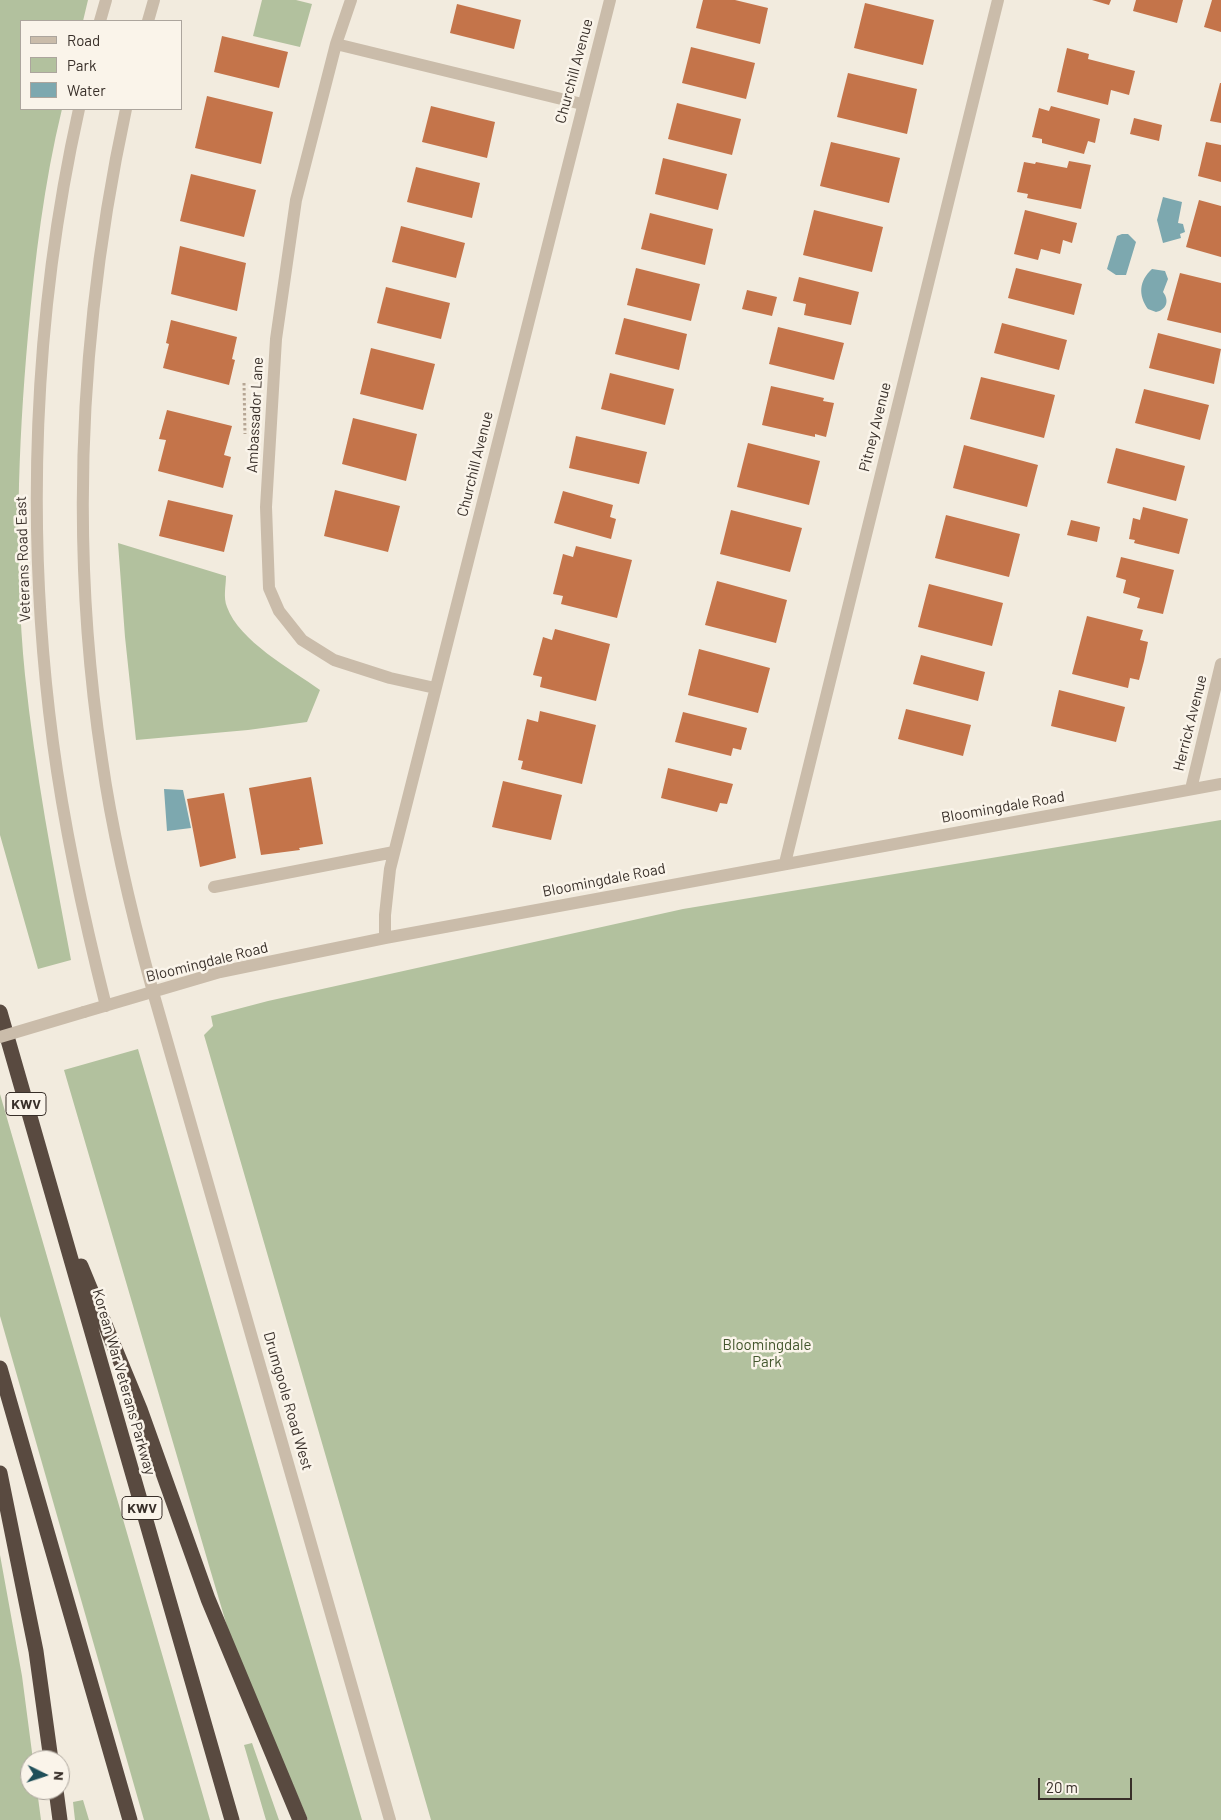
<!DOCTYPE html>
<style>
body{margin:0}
#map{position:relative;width:1221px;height:1820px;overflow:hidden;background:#f2ebde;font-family:Barlow,sans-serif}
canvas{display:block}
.legend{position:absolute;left:20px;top:20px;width:162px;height:90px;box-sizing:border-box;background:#faf4ea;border:1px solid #aca59d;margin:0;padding:6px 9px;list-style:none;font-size:15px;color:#382f29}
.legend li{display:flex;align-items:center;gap:10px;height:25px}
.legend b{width:25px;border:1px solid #aca59d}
.north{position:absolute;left:20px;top:1750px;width:50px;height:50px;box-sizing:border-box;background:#faf4ea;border:1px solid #aca59d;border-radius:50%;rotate:94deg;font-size:14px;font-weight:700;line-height:20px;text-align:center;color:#382f29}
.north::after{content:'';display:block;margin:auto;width:18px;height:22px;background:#1f4f59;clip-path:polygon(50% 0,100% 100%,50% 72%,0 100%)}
.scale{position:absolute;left:1038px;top:1778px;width:94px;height:22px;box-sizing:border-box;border:2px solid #382f29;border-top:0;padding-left:6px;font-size:15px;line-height:18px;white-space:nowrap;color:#382f29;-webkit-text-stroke:4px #faf4ea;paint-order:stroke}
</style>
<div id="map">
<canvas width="1221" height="1820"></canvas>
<ul class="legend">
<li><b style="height:6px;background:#cabcaa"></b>Road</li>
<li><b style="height:14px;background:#b2c19e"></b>Park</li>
<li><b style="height:14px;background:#7da8af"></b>Water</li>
</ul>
<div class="north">N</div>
<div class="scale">20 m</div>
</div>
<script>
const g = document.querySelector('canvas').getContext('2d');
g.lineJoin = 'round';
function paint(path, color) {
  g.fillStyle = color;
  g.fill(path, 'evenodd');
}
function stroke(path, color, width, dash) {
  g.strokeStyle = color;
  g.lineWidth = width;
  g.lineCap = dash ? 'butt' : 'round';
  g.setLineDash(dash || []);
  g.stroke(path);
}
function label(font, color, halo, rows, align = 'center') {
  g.font = font + ' Barlow,sans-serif';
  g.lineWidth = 5;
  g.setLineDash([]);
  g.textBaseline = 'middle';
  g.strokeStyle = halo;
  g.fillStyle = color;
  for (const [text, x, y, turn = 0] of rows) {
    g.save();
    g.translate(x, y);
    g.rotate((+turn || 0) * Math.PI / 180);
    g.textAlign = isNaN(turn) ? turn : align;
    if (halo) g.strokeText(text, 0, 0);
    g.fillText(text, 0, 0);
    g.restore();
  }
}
const green = new Path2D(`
 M0 0H88L83 21H21V109H62C44 183 35 259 28 335 18 447 14 562 25 675 35 771 53 865 71 960L38 969 0 835Z
 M262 0H296L312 4 300 47 253 36Z
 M118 543 226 576C226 586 223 597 227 607 239 641 291 669 320 690L307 722 248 730 136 740 125 637Z
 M1221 820V1820H431L204 1035 213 1026 211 1016 268 1001 683 909Z
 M138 1049 362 1820H308L232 1643 210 1569 64 1070Z
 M0 1094 210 1820H144L0 1316Z
 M0 1555 22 1676 33 1760H30V1790H37L41 1820H0Z
 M252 1743 279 1820H266L244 1745Z
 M83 1800 89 1820H75L73 1802Z`);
const water = new Path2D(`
 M1163 197 1182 202 1178 223 1183 224 1185 232 1180 234 1181 238 1163 243 1157 220Z
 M1122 234H1128L1136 242 1126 275H1116L1107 269 1117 236Z
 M1152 269 1165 271 1168 279 1163 292C1170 301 1166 310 1156 312L1148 309C1138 295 1139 281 1152 269Z
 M164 789 183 790 191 828 167 831Z`);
const building = new Path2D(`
 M703 0H735L768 8 760 44 696 28Z
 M1092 0H1111L1109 5Z
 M1136 0H1183L1177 23 1133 11Z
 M1212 0H1221V32L1204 27Z
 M865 3 934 20 923 65 854 48Z
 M457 4 521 20 514 49 450 33Z
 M222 36 288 52 279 88 214 72Z
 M691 47 755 63 746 99 682 83Z
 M1067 48 1089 54 1088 59 1135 71 1129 95 1111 90 1108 105 1057 92Z
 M848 73 917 89 907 134 837 117Z
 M1220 83H1221V123L1210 121Z
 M207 96 273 112 261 164 195 148Z
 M677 103 741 119 732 155 668 139Z
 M431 106 495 122 487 158 422 142Z
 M1051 106 1100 119 1095 143 1088 141 1084 154 1042 143V139L1032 137 1039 108 1049 111Z
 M1134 118 1162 125 1159 141 1130 134Z
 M831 142 900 158 889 203 820 186Z
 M1206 142 1221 145V182L1198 176Z
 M663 158 727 174 718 210 655 194Z
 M1069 161 1091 165 1081 209 1027 198 1028 194 1017 192 1024 162 1035 164 1036 162 1067 168Z
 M416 167 480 183 472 218 407 202Z
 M191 174 256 190 244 237 180 221Z
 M1199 200 1221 206V257L1186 247Z
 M814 210 883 227 872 272 803 255Z
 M1025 210 1077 223 1072 243 1063 240 1060 254 1041 249 1038 260 1014 254Z
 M650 213 713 229 705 265 641 249Z
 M401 226 465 243 456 278 392 262Z
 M180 246 246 263 237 311 171 294Z
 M636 268 700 284 691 321 627 305Z
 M1016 268 1082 284 1074 315 1008 298Z
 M1180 273 1221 283V333L1167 320Z
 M799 277 859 292 851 325 804 315 806 304 793 301Z
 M386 287 450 303 441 339 377 323Z
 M747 290 777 297 772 316 742 309Z
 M624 318 687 334 679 370 615 354Z
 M171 320 237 337 232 359 235 360 229 385 163 368 169 344 166 343Z
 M1002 323 1067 340 1059 370 994 353Z
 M778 327 844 343 834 380 769 364Z
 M1158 333 1221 349 1214 384 1149 368Z
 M371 348 435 364 423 410 360 394Z
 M610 373 674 389 665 425 601 409Z
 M981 377 1055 395 1044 438 970 419Z
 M771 386 824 398 823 401 834 403 826 437 815 434V437L762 425Z
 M1144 389 1209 405 1200 440 1135 423Z
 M167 410 232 426 224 455 231 457 223 488 158 471 166 440 159 439Z
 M353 418 417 434 406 481 342 464Z
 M576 436 647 452 639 484 569 468Z
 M748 443 820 461 809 505 737 487Z
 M964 445 1038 465 1027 507 953 488Z
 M1116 448 1185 466 1176 501 1107 483Z
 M335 490 400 506 388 552 324 536Z
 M563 491 613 505 610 517 616 519 611 539 554 523Z
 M168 500 233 515 224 552 159 536Z
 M1143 507 1188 519 1179 554 1134 543 1135 540 1129 539 1133 518 1140 520Z
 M731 510 802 528 790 572 720 554Z
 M946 515 1020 534 1009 577 935 558Z
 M1071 520 1100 527 1097 542 1067 535Z
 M576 546 632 560 617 618 561 604 563 596 553 594 563 554 573 557Z
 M1121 557 1174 570 1163 614 1137 608 1140 598 1123 593 1126 580 1116 577Z
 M717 581 787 600 776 643 705 625Z
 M929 584 1003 603 992 646 918 627Z
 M1087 616 1143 630 1140 640 1148 642 1144 661 1139 680 1130 678 1128 688 1072 674Z
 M555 629 610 644 596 701 540 687 542 677 533 675 543 637 552 640Z
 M699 649 770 668 758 713 688 695Z
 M921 655 985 672 978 701 913 684Z
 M1059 690 1125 707 1116 742 1051 726Z
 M906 709 971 725 963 756 898 739Z
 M540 711 596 725 582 784 521 769 523 761 518 760 527 719 538 722Z
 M683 712 747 728 741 750 733 748 731 756 675 742Z
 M668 768 733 784 727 804 720 803 717 812 661 798Z
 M311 777 323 844 299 848 300 850 261 855 249 788Z
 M503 781 562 795 551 840 492 827Z
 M224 793 236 858 200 867 187 799Z`);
const path = new Path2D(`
 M244 383 245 434`);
const minor = new Path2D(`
 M351 0 336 44 296 200 276 339 266 507 269 588 279 611 302 640 334 660 390 678 435 688
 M100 21 106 0
 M148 21 154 0
 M336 44 582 104
 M79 109C33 315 25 533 53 743 65 832 84 919 106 1006
 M126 109C80 323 69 543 102 760 113 838 132 915 153 992L390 1820
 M1191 789 1221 664
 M785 863 998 0
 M214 887 394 852
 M385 938V915L390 869 610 0
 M84 1012 220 972 385 938 1221 784`);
const highway = new Path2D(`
 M0 1012 232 1820
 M81 1266 140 1409 208 1599 300 1820
 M0 1368 130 1820
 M0 1473 36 1651 51 1760
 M56 1790 60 1820`);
const minorBridge = new Path2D(`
 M0 1037 84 1012`);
const shields = [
 [26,1104,40],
 [142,1508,40]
];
const shieldNames = [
 ["KWV",26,1104],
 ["KWV",142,1508]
];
const streetNames = [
 ["Churchill Avenue",574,71,-75],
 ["Ambassador Lane",255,415,-87],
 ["Pitney Avenue",875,427,-76],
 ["Churchill Avenue",475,464,-76],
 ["Veterans Road East",23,559,-92],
 ["Herrick Avenue",1190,723,-76],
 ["Bloomingdale Road",1003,807,-10],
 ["Bloomingdale Road",604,880,-11],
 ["Bloomingdale Road",207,962,-14],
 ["Korean War Veterans Parkway",124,1382,74],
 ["Drumgoole Road West",288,1401,74]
];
const parkNames = [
 ["Bloomingdale",767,1345],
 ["Park",767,1362]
];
paint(green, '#b2c19e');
paint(water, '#7da8af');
paint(building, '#c4744a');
stroke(path, '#b6a694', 3, [2.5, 2.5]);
stroke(minor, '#cabcaa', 12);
stroke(highway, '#594a40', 15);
stroke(minorBridge, '#cabcaa', 12);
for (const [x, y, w] of shields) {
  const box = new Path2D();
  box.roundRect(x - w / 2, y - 11.5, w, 23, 4);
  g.fillStyle = '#faf4ea';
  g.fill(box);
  stroke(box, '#382f29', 1);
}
label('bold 14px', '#382f29', null, shieldNames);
label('15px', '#382f29', '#faf4ea', streetNames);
label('15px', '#43562d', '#faf4ea', parkNames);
</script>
